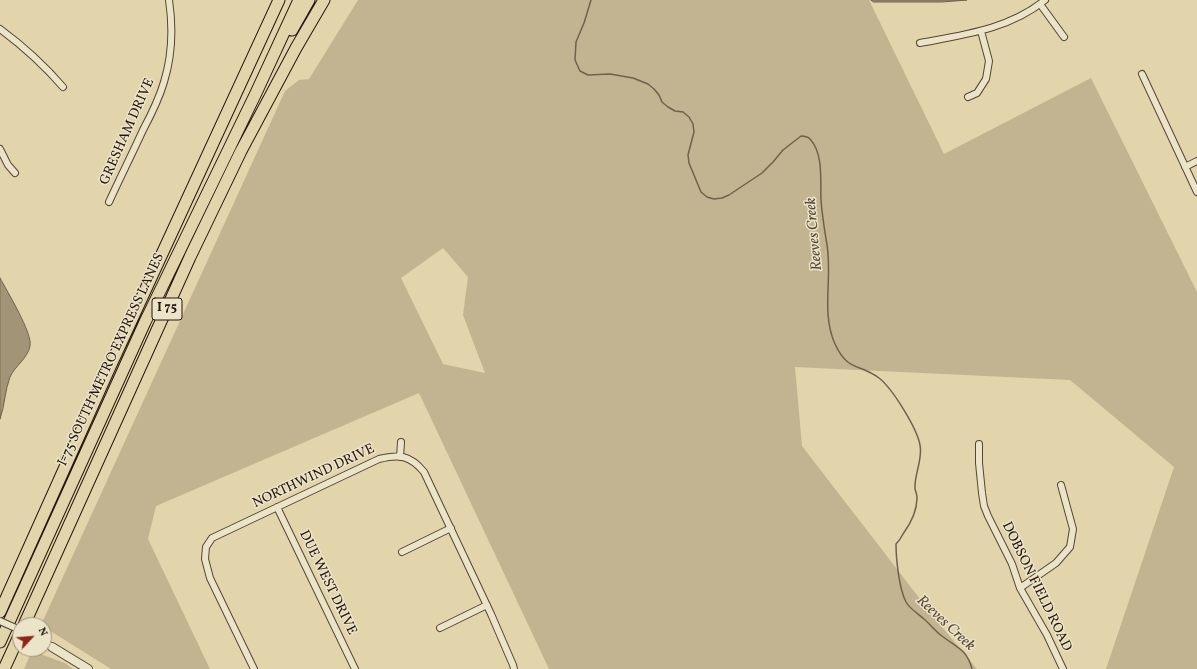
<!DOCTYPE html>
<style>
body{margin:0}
#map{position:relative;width:1197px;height:669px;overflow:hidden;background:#e2d5ab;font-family:Vollkorn,serif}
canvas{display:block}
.north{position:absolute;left:12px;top:617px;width:40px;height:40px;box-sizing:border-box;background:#ece4c8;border:1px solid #9d917e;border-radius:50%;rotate:64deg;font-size:11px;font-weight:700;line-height:16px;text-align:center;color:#26150e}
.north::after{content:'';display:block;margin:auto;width:14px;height:18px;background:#8f2418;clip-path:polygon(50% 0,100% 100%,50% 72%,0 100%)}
</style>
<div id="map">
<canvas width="1197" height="669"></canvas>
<div class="north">N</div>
</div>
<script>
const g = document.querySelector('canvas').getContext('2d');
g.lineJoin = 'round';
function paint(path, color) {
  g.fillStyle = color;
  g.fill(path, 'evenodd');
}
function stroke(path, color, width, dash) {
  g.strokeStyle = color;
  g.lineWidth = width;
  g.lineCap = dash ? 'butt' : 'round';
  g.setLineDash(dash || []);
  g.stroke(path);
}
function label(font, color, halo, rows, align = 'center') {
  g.font = font + ' Vollkorn,serif';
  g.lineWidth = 3;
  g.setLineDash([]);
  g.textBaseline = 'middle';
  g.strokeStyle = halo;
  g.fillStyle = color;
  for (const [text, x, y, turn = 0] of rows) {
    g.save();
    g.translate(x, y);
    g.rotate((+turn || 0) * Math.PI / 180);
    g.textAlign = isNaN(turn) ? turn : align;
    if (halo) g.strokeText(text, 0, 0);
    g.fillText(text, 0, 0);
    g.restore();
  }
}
const green = new Path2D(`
 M358 0H869L944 154 1091 78 1197 292V669H1106L1174 467 1070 380 795 367 802 446 937 621 977 669H549L419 393 156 506 148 539 210 669H111L44 627V625H41L285 91 299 80 309 79ZM443 248 468 277 463 315 485 373 443 364 401 278Z
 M32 651 65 663 73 669H24Z`);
const water = new Path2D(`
 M871 0H967L942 2H874Z
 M0 278C7 291 33 334 30 346 28 358 15 366 10 377 5 390 5 405 0 419Z`);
const stream = new Path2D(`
 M591 0 584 23 576 42 575 60 580 71 588 75 610 74 633 78 648 84 654 89 659 95 662 102 668 107 675 111 683 112 689 117 693 124 694 132 688 155 689 163 701 192 707 197 714 199 722 198 729 195 762 173 773 162 783 150 801 136C804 136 808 137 810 139 824 154 820 182 821 200 822 214 824 226 826 239 834 274 820 311 835 344 848 372 859 363 879 378 892 388 917 428 920 445 923 460 914 474 915 489 916 492 917 495 917 498 917 512 911 523 903 534 901 538 899 541 896 544 896 558 899 589 906 602 910 609 917 613 924 619 930 624 935 631 942 636 956 647 967 649 972 669`);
const minor = new Path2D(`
 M1040 4 1064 37
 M0 29C23 46 44 65 63 87
 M920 43C963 35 1010 29 1045 0
 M1142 74 1197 192
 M968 97 977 93 986 79 989 61 981 31
 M0 149 8 165 15 173
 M1185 167 1197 161
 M109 202C120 178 132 154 143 130 151 115 159 99 164 82 172 56 173 27 169 0
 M979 444V463L982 493 984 506 988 516 1012 564 1020 588 1047 635 1063 669
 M400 457 401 442
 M277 507 355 669
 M402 552 451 528
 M1020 588 1056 563 1070 547 1073 529 1061 485
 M440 628 487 605
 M44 642 52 647
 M254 669 210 578 205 559 206 547 212 538 379 459C399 454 410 455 424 472L491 614 513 665 514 669`);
const tertiary = new Path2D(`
 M52 647 88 669`);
const motorway = new Path2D(`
 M292 30 309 0
 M0 612 109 369 279 0
 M24 625 190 257 241 151 296 48 324 0
 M0 642 145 322 256 93 299 0
 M4 669 20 634`);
const minorBridge = new Path2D(`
 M0 621 20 630`);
const shields = [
 [167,309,30]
];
const shieldNames = [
 ["I 75",167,309]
];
const streetNames = [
 ["GRESHAM DRIVE",128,132,-66],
 ["I-75 SOUTH METRO EXPRESS LANES",112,360,-65],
 ["NORTHWIND DRIVE",314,477,-25],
 ["DUE WEST DRIVE",327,583,64],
 ["DOBSON FIELD ROAD",1036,587,64]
];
const waterNames = [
 ["Reeves Creek",815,234,-95],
 ["Reeves Creek",945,624,43]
];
paint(green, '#c2b490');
paint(water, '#a29476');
stroke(water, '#70614c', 1);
stroke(stream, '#70614c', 1.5);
stroke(minor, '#554535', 8);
stroke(tertiary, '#554535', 10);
stroke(motorway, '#26150e', 13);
stroke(minor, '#ece4c8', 6);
stroke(tertiary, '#ece4c8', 8);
stroke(motorway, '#e2d5ab', 11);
stroke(minorBridge, '#554535', 8, []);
stroke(minorBridge, '#ece4c8', 6);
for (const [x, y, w] of shields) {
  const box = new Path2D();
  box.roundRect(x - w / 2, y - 11, w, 22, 3);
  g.fillStyle = '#ece4c8';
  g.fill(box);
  stroke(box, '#26150e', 1);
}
label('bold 13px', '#26150e', null, shieldNames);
label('14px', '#26150e', '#ece4c8', streetNames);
label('italic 15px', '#584838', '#ece4c8', waterNames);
</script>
